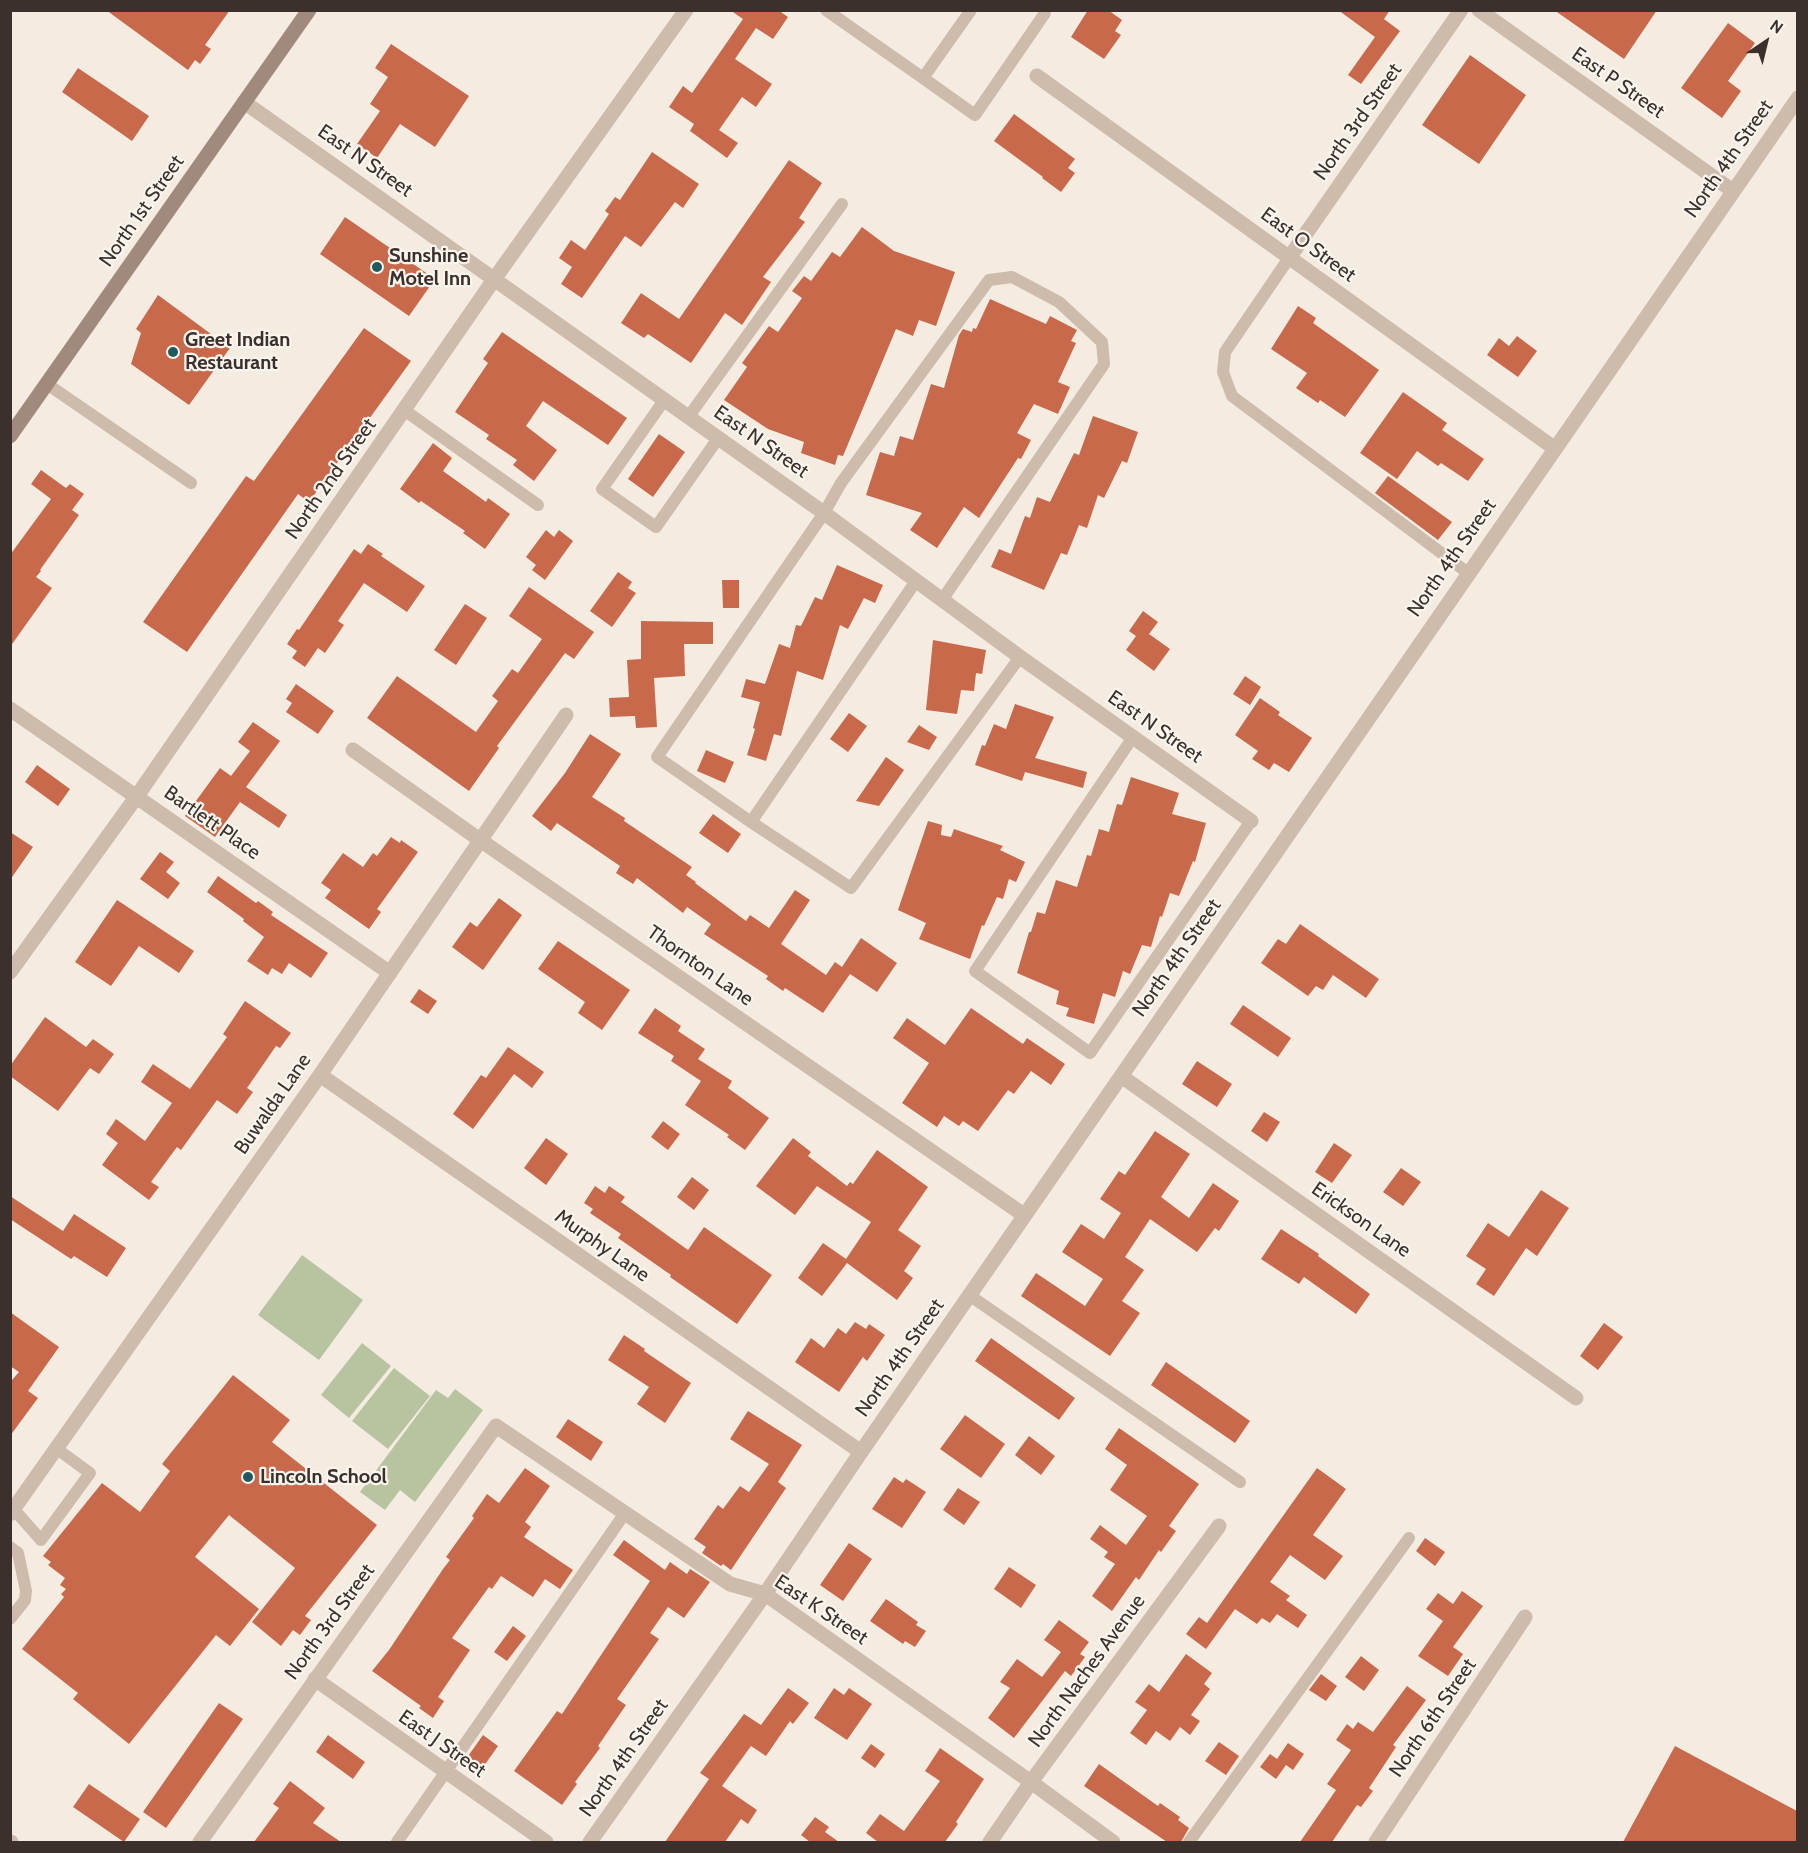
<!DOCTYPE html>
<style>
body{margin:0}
#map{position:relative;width:1808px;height:1853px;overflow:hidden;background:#f4ebe1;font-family:Cabin,sans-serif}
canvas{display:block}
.frame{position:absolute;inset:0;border:12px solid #3b302b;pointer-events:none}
.north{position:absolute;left:1736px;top:12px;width:60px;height:60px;-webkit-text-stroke:4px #fbf5ee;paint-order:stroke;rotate:35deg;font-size:16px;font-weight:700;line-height:24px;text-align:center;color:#3b302b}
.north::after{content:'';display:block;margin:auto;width:21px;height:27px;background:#3b302b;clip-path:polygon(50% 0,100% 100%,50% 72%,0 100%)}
</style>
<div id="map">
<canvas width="1808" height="1853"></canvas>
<div class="frame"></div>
<div class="north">N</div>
</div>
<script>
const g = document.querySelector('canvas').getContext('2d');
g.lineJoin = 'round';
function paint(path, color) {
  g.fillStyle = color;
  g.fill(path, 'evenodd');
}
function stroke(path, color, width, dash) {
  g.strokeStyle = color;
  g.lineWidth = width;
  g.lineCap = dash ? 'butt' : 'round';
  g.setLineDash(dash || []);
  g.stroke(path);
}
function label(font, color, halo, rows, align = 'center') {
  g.font = font + ' Cabin,sans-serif';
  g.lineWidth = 4.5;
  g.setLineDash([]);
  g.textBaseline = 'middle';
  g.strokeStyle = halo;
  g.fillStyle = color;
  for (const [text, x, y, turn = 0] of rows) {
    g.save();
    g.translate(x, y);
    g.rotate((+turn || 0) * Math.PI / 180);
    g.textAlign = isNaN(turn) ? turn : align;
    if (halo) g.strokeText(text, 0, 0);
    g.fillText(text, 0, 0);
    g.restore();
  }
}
const green = new Path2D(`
 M302 1255 363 1300 319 1360 258 1315Z
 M362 1343 391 1366 349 1418 321 1395Z
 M394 1368 430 1396 388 1449 352 1421Z
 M455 1389 483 1410 415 1502 400 1490 385 1510 360 1492 436 1390 448 1398Z`);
const building = new Path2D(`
 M106 10H230L205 45 211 49 200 64 195 60 188 70Z
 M730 10H778L788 17 773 39 756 28 735 59 772 84 756 107 742 97 719 130 738 143 727 158 690 131 694 124 669 107 683 86 692 93 743 19Z
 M1088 10H1108L1122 20 1115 31 1121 35 1104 59 1071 37Z
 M1338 10H1390L1384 19 1400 31 1361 84 1348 75 1375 37Z
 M1554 10H1657L1624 59Z
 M1728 23 1755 43 1728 81 1741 91 1722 118 1681 88Z
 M391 44 469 96 435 147 400 124 377 158 357 144 380 111 370 104 388 77 375 68Z
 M1470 55 1526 95 1479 164 1422 125Z
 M78 68 149 116 132 141 62 92Z
 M1014 114 1075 159 1068 168 1075 173 1061 192 1042 178 1043 177 994 141Z
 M652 152 699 184 683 208 675 202 641 247 625 236 582 298 561 284 572 267 559 258 571 240 585 250 609 214 605 211 615 197 620 200Z
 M789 160 822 183 799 218 805 222 763 277 771 282 742 325 725 313 691 363 648 334 644 338 621 323 641 293 679 319Z
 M345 217 435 279 409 316 320 254Z
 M862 227 894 251 955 272 936 326 919 320 913 336 896 329 843 456 838 455 835 465 801 453 804 442 768 429 724 400 747 367 742 363 769 326 778 332 802 298 792 291 804 276 811 281 832 252 840 257Z
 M158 295 230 348 189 405 131 364 141 333 136 329Z
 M990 299 1046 324 1050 316 1077 330 1071 341 1076 343 1058 382 1070 387 1058 414 1034 404 1017 433 1031 440 1021 459 1018 458 979 518 964 507 937 548 910 530 922 513 866 495 880 452 894 456 900 436 913 440 931 384 944 388 959 335 963 329 972 332 973 328 976 329Z
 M1298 306 1316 318 1313 323 1379 370 1345 417 1320 400 1318 403 1296 388 1307 373 1271 349Z
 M364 328 411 361 309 502 298 494 187 652 143 622 246 476 254 481Z
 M502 332 627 418 608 445 543 401 526 426 557 450 534 481 513 465 517 460 486 439 489 435 455 412 488 363 483 359Z
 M1517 336 1537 351 1518 377 1487 355 1499 338 1509 346Z
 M1403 392 1447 423 1442 430 1484 459 1468 481 1441 463 1438 466 1417 451 1397 479 1360 453Z
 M1093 416 1138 432 1127 463 1122 461 1104 498 1098 495 1087 528 1079 525 1067 555 1061 553 1044 590 991 567 999 549 1011 554 1025 516 1030 518 1037 497 1050 502 1074 453 1079 455Z
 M659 434 685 452 653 497 628 479Z
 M433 443 452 458 443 471 486 502 488 498 510 514 485 549 463 533 465 531 421 501 419 503 400 489Z
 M41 470 66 488 70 484 84 494 72 510 79 515 40 570 41 571 36 577 52 588 10 647V555L51 499 31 484Z
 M1388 476 1452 522 1438 540 1375 493Z
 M546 530 554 537 559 530 573 541 545 580 532 570 536 565 526 557Z
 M368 544 383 554 381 556 425 586 407 612 364 583 338 621 344 625 325 653 318 648 305 667 292 658 297 651 287 644 297 629 299 630 354 549 361 554Z
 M837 565 883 585 875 603 864 598 848 629 840 625 823 680 797 671 781 736 774 734 766 761 747 755 755 729 753 728 760 702 741 697 746 679 765 684 779 644 790 648 796 625 801 626 815 597 822 600Z
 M618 572 632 582 628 588 636 593 612 627 590 611Z
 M722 580H739V608H723Z
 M529 587 594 632 574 659 565 653 497 746 499 748 469 791 367 718 397 676 476 732 498 701 492 696 512 669 518 673 542 639 509 616Z
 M465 604 487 618 456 665 434 650Z
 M1143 611 1158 622 1149 634 1170 649 1154 671 1126 650 1136 636 1129 631Z
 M641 621 713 622V644H684L685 676 654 678 657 727 636 728 635 716 610 717 609 698 629 697 627 660 641 659Z
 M933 640 986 650 982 674 976 673 974 691 961 690 957 714 926 710Z
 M1245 676 1261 687 1250 705 1233 694Z
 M296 684 334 711 318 734 286 712 292 703 286 699Z
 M1260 698 1280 712 1278 715 1312 738 1289 772 1274 763 1269 770 1252 759 1258 751 1235 735Z
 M1015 704 1054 717 1035 758 1087 772 1083 788 1025 772 1022 781 975 765 982 745 985 746 994 724 1006 729Z
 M849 713 867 726 848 752 830 739Z
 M253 722 280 741 246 787 287 815 279 828 240 802 215 837 185 816 220 768 231 776 250 751 238 742Z
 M919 725 937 737 929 750 907 742Z
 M590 734 621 754 592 797 625 818 624 821 692 867 686 875 696 882 695 883 746 921 750 915 769 928 795 890 810 900 781 944 826 975 835 962 842 967 861 938 897 963 877 992 850 974 823 1013 785 988 783 991 766 979 768 976 704 934 711 924 687 907 683 913 637 878 633 884 616 873 620 866 557 823 551 831 532 816 565 773Z
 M706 750 734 762 725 783 697 771Z
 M886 757 904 770 879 806 856 801Z
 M37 765 70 789 58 806 25 782Z
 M1131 777 1179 793 1172 814 1206 823 1195 862 1193 861 1179 896 1170 893 1162 917 1160 916 1151 947 1142 945 1130 974 1123 971 1115 997 1103 993 1094 1024 1066 1016 1069 1008 1056 1004 1059 991 1017 973 1029 932H1031L1037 912 1045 914 1056 880 1077 887 1087 855 1091 856 1099 829 1109 832 1117 804 1122 805Z
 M713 814 741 834 728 853 699 833Z
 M928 821 942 825 941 835 951 837 954 829 1003 846 1000 850 1025 862 1016 882 1009 879 1003 899 997 897 984 926 982 925 970 959 919 939 926 923 898 910Z
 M10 832 33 847 10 880Z
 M391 837 400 843 401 840 418 852 377 909 381 912 369 929 325 898 331 890 321 883 343 853 363 867 373 853 377 856Z
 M160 852 174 862 166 872 180 883 168 899 140 879Z
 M218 876 256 903 258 901 273 912 271 915 328 953 311 978 289 963 282 974 272 968 268 975 247 961 264 937 243 921 244 919 207 892Z
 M499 898 522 915 483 970 452 947 470 922 477 927Z
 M117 900 194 951 179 973 139 946 111 986 75 962Z
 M1300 924 1379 979 1366 998 1333 975 1323 990 1316 986 1308 996 1261 963 1278 939 1286 944Z
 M558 941 630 990 602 1030 578 1013 585 1002 538 969Z
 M419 989 437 1001 428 1014 410 1002Z
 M245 1001 291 1033 280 1048 276 1046 247 1088 253 1092 237 1114 217 1100 181 1150 177 1147 151 1182 159 1187 149 1200 102 1165 118 1143 106 1134 116 1119 145 1141 172 1103 141 1082 153 1064 190 1089 227 1037 223 1034Z
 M1243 1005 1291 1038 1278 1057 1230 1024Z
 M655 1008 681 1026 678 1031 705 1049 698 1059 732 1081 728 1088 769 1118 745 1150 727 1137 729 1135 685 1105 701 1081 671 1061 674 1056 638 1033Z
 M971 1008 1023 1044 1027 1038 1065 1064 1051 1085 1031 1071 1014 1094 1008 1090 978 1131 963 1121 959 1126 944 1116 937 1127 902 1103 929 1063 893 1038 907 1018 945 1045Z
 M45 1017 86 1047 93 1039 114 1054 99 1074 90 1068 58 1111 10 1076V1066Z
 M508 1047 544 1072 532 1088 514 1074 473 1129 453 1114 481 1075 486 1078Z
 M1197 1061 1232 1084 1217 1107 1182 1084Z
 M1264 1112 1280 1122 1267 1142 1251 1131Z
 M663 1121 680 1134 668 1150 651 1137Z
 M1155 1131 1190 1154 1161 1197 1189 1218 1213 1183 1239 1201 1219 1231 1215 1228 1197 1252 1150 1219 1125 1257 1144 1270 1122 1301 1140 1313 1110 1356 1021 1296 1036 1273 1085 1306 1103 1279 1062 1252 1081 1224 1104 1239 1121 1213 1100 1199 1119 1171 1125 1175Z
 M546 1138 568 1154 546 1185 524 1168Z
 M793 1138 811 1152 808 1156 847 1186 850 1182 853 1184 877 1150 928 1187 898 1230 921 1246 904 1271 913 1278 897 1300 847 1263 822 1296 798 1278 823 1243 846 1259 871 1222 817 1186 795 1215 756 1186Z
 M1334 1143 1352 1155 1332 1183 1315 1172Z
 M1401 1168 1421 1182 1403 1206 1383 1192Z
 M692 1177 709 1190 694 1210 677 1197Z
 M595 1186 605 1193 609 1186 625 1197 621 1202 688 1250 704 1227 772 1275 737 1324 670 1277 671 1275 618 1238 621 1234 590 1213 593 1209 584 1203Z
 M1541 1190 1569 1208 1537 1256 1526 1248 1494 1296 1476 1284 1486 1269 1466 1256 1488 1223 1509 1237Z
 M10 1196 63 1231 74 1214 126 1248 107 1277 74 1256 71 1259 10 1219Z
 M1281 1229 1319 1254 1318 1256 1370 1294 1356 1314 1304 1277 1299 1284 1261 1259Z
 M10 1312 59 1347 28 1391 38 1398 10 1436V1379L12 1380 19 1372 10 1366Z
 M855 1322 866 1329 869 1324 885 1335 867 1361 863 1357 839 1392 795 1362 811 1338 824 1348 838 1328 846 1334Z
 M1604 1323 1623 1337 1598 1370 1580 1356Z
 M624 1335 645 1349 644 1351 691 1383 665 1423 637 1404 649 1387 608 1360Z
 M991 1338 1075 1398 1059 1420 975 1361Z
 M1166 1362 1250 1421 1235 1443 1151 1385Z
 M233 1375 290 1420 272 1442 377 1525 305 1616 311 1620 300 1635 293 1630 281 1646 252 1622 295 1568 229 1515 195 1557 259 1609 230 1646 216 1635 129 1744 73 1699 78 1693 22 1649 64 1597 61 1594 66 1589 60 1585 65 1578 48 1565 51 1562 43 1556 102 1483 140 1512 170 1471 162 1464Z
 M748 1411 802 1445 778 1482 786 1488 731 1570 723 1564 721 1566 702 1553 706 1547 694 1539 718 1505 723 1509 740 1486 749 1492 769 1464 730 1439Z
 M965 1415 1005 1444 981 1478 940 1449Z
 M568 1419 603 1442 591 1461 556 1437Z
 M1119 1428 1199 1484 1169 1526 1176 1531 1161 1552 1159 1550 1139 1580 1136 1577 1112 1611 1092 1596 1115 1564 1104 1557 1108 1552 1090 1539 1100 1525 1126 1545 1147 1516 1110 1490 1127 1465 1105 1449Z
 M1029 1436 1055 1456 1041 1475 1015 1455Z
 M525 1468 550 1486 525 1522 531 1527 524 1537 573 1570 560 1589 545 1579 533 1597 501 1576 492 1589 489 1587 452 1638 470 1650 438 1697 444 1701 433 1718 419 1708 421 1706 372 1671 389 1650 443 1569 450 1560 446 1557 474 1518 472 1516 487 1494 499 1503Z
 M1317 1468 1346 1489 1313 1535 1343 1556 1325 1580 1290 1555 1270 1582 1290 1596 1286 1600 1307 1615 1298 1628 1277 1614 1270 1623 1262 1618 1257 1624 1235 1609 1206 1649 1186 1634 1199 1617 1207 1623Z
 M894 1477 903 1483 906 1479 926 1492 902 1528 872 1509Z
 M958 1488 980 1502 964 1525 943 1510Z
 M1425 1538 1445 1552 1435 1566 1416 1551Z
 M624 1540 665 1570 670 1562 687 1574 690 1569 710 1582 684 1618 668 1607 650 1633 659 1639 617 1699 626 1705 598 1746 600 1748 575 1782 577 1784 562 1805 514 1771 557 1711 562 1714 650 1581 613 1555Z
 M849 1543 872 1559 843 1601 820 1585Z
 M1009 1567 1036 1585 1021 1608 994 1589Z
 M1462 1591 1483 1606 1453 1647 1463 1654 1448 1676 1418 1656 1443 1621 1426 1609 1438 1593 1453 1604Z
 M886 1599 918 1622 916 1625 926 1631 915 1647 905 1641 903 1644 870 1621Z
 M1059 1620 1089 1642 1080 1654 1085 1657 1071 1676 1065 1671 1014 1738 988 1718 1010 1688 1000 1682 1017 1659 1042 1677 1061 1652 1044 1640Z
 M513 1626 526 1636 507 1661 494 1652Z
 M1186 1654 1212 1673 1204 1684 1210 1689 1191 1715 1200 1721 1190 1735 1180 1727 1170 1741 1156 1731 1146 1745 1130 1733 1147 1710 1135 1702 1149 1684 1159 1692Z
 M1361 1656 1379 1670 1364 1691 1345 1677Z
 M1321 1674 1337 1686 1326 1701 1309 1690Z
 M1407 1686 1426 1700 1393 1745 1396 1747 1369 1788 1373 1791 1361 1807 1357 1805 1332 1842H1300L1336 1790 1327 1784 1351 1750 1336 1740 1347 1724 1353 1729 1358 1722 1373 1732Z
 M788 1688 809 1703 793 1724 790 1721 766 1756 751 1746 722 1786 757 1810 748 1824 741 1819 725 1842H665L709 1779 700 1773 744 1714 761 1725Z
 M834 1688 844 1695 849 1688 872 1704 847 1740 814 1718Z
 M219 1703 243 1719 166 1828 143 1812Z
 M328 1735 365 1762 353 1779 316 1752Z
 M483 1735 498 1746 481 1770 466 1759Z
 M1219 1742 1239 1756 1226 1775 1205 1761Z
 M1288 1743 1304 1754 1293 1770 1286 1765 1276 1779 1260 1767 1270 1754 1277 1759Z
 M871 1744 885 1754 875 1768 861 1758Z
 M1675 1746 1797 1811V1842H1623Z
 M940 1748 984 1779 956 1822 958 1824 945 1842H878L866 1833 880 1814 904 1831 940 1781 925 1771Z
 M1099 1764 1158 1806 1160 1803 1180 1817 1178 1820 1189 1828 1181 1842H1167L1084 1786Z
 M290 1781 325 1808 313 1823 341 1842H254L279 1808 273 1804Z
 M89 1784 140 1819 124 1842 73 1807Z
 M815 1817 829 1827 825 1832 839 1842H810L801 1835Z`);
const service = new Path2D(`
 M826 10 923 78 971 10
 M923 78 975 115 1045 13
 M1289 258 1225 352 1223 372 1232 396 1468 573
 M47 384 191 483
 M665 399 602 489 656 527 719 437
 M404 410 538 505
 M689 416 842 204
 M942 600 1104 364 1102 342 1059 302 1012 277 989 280 841 483 824 513 657 757 751 822 851 888 1020 657
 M1133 737 975 971 1090 1053 1251 821
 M751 822 916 581
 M969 1295 1240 1482
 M10 1505 41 1540 90 1473 57 1449
 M10 1547 18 1553 26 1591 25 1600 10 1619
 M397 1842 625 1513
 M1189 1842 1409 1538`);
const minor = new Path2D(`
 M1479 10 1733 191
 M1037 76 1554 448
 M244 102 824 513 1020 657 1251 821
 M1289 258 1461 10
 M10 709 390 973
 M353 750 480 840 1024 1215
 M10 972 137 796 495 278 686 10
 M320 1075 861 1452
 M1121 1076 1576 1398
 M10 1514 320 1075 566 715
 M315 1679 546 1842
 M10 1842H11
 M200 1842 496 1426 730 1584 765 1594 1031 1782 1113 1842
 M590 1842 765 1594 861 1452 1798 98
 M990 1842 1031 1782 1219 1526
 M1376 1842 1525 1617`);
const secondary = new Path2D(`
 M10 436 309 10`);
const markers = [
 [377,267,6,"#1f5a5e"],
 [173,352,6,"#1f5a5e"],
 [248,1477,6,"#1f5a5e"]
];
const streetNames = [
 ["East P Street",1618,83,35],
 ["North 3rd Street",1358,122,-55],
 ["North 4th Street",1729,159,-55],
 ["East N Street",365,161,35],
 ["North 1st Street",142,211,-55],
 ["East O Street",1308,245,36],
 ["East N Street",761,442,35],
 ["North 2nd Street",331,479,-55],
 ["North 4th Street",1452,558,-55],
 ["East N Street",1155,727,35],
 ["Bartlett Place",212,823,35],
 ["North 4th Street",1177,958,-55],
 ["Thornton Lane",700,966,35],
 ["Buwalda Lane",273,1104,-55],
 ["Erickson Lane",1361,1220,35],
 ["Murphy Lane",602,1246,35],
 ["North 4th Street",900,1358,-55],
 ["East K Street",821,1610,34],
 ["North 3rd Street",330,1622,-54],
 ["North Naches Avenue",1087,1671,-54],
 ["North 6th Street",1433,1718,-56],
 ["East J Street",442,1744,35],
 ["North 4th Street",624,1758,-55]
];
const poiNames = [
 ["Sunshine",389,256],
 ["Motel Inn",389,279],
 ["Greet Indian",185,340],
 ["Restaurant",185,363],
 ["Lincoln School",260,1477]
];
paint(green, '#b8c4a0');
paint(building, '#c8694b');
stroke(service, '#cdbbac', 12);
stroke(minor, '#cdbbac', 15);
stroke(secondary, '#a18a7d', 15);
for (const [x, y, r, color] of markers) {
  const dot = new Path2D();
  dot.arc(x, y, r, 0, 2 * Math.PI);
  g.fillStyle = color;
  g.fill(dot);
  stroke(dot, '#fbf5ee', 2);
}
label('20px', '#3b302b', '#fbf5ee', streetNames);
label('bold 20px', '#3b302b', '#fbf5ee', poiNames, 'left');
</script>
